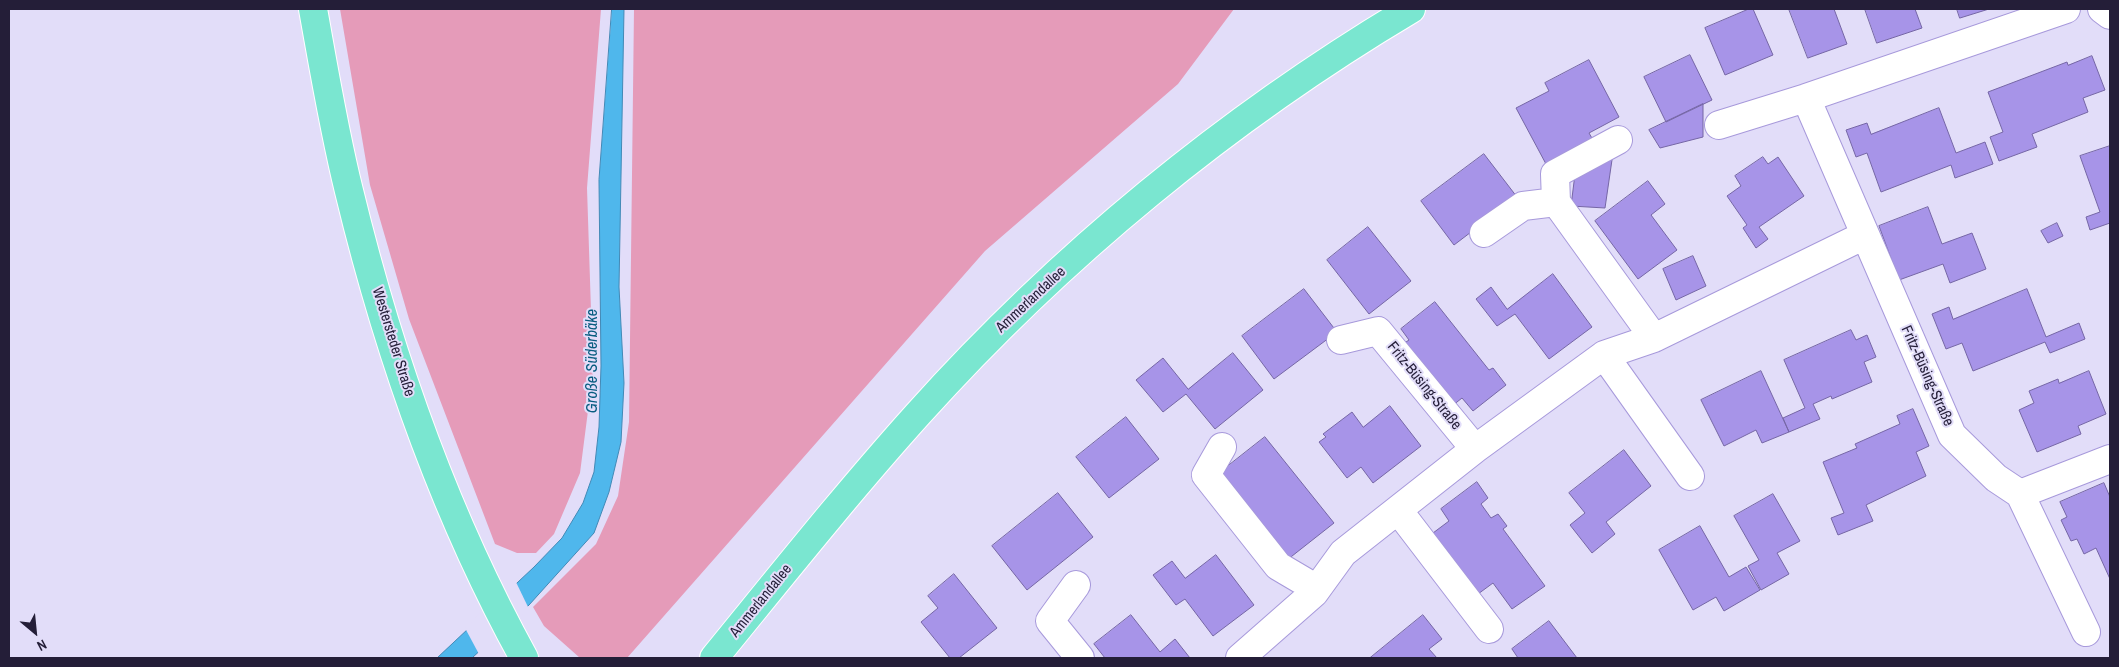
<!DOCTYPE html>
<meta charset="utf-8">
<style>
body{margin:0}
#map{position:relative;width:2119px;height:667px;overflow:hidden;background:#e2ddf9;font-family:"Archivo Narrow",sans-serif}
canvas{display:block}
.frame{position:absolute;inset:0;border:10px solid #241e38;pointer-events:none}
.north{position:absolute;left:10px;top:607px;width:50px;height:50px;-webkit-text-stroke:4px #e2ddf9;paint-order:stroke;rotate:152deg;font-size:14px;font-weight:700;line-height:20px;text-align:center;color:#241e38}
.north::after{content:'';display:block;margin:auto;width:18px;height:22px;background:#241e38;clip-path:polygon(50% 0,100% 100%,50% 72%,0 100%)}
</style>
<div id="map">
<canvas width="2119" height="667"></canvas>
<div class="frame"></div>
<div class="north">N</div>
</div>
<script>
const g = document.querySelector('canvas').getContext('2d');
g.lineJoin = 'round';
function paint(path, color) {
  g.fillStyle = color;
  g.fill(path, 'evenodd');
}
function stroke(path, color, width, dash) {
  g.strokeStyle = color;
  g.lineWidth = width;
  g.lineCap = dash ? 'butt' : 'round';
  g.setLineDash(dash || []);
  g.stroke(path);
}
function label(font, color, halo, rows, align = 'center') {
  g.font = font + ' "Archivo Narrow",sans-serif';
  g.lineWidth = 4;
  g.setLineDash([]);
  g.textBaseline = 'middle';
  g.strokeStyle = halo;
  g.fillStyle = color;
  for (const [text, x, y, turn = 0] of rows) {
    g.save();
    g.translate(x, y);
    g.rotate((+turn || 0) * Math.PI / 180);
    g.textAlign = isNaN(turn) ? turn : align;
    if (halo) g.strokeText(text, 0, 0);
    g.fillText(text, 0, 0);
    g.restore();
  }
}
const green = new Path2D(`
 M340 9H601L587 188 593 372 580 473 554 534 536 553H517L495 544 409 319 370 185Z
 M634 9H1234L1178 84 985 251 627 658H580L544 626 533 607 596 544 618 496 629 422Z`);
const water = new Path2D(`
 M612 9H624L619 287 624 383 621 442 609 492 594 533 529 605 472 658H437L534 567 562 538 583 503 594 472 599 427 601 366 599 180Z`);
const pier = new Path2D(`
 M515 580 529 609 480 656 465 628Z`);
const building = new Path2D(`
 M1749 9H1753L1773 55 1725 75 1705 28Z
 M1789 9H1834L1847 44 1808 58Z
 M1865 9H1915L1922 28 1877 43Z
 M1957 9H1989L1960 18Z
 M1690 55 1712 100 1666 122 1644 77Z
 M2092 56 2105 90 2083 98 2088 112 2032 134 2037 147 1999 161 1990 137 2003 132 1988 92 2067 62 2068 65Z
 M1589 60 1619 117 1589 133 1593 140 1546 164 1516 108 1549 91 1545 83Z
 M1703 104V137L1660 148 1649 130Z
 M1939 108 1956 153 1985 142 1993 164 1955 178 1951 165 1881 192 1867 153 1856 157 1846 130 1867 123 1871 134Z
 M2110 146V223L2090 230 2086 217 2100 212 2080 156Z
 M1613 153 1605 208 1571 206 1575 174Z
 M1484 154 1517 197 1454 245 1421 201Z
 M1763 157 1768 164 1778 157 1804 196 1759 227 1768 239 1756 248 1743 228 1747 225 1727 196 1741 186 1735 176Z
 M1648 181 1665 204 1651 215 1677 250 1638 279 1595 221Z
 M1928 207 1942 244 1972 233 1986 269 1950 283 1943 264 1899 280 1879 226Z
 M2057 223 2063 236 2048 243 2041 231Z
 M1368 227 1411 281 1369 314 1327 260Z
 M1693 256 1706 286 1676 300 1663 269Z
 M1553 274 1592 327 1549 359 1515 314 1497 326 1476 299 1491 287 1507 309Z
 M1304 289 1337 332 1274 379 1242 336Z
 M2027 289 2046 337 2079 323 2085 339 2050 353 2045 342 1973 371 1962 343 1946 349 1932 314 1949 307 1953 319Z
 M1435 302 1489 370 1493 368 1506 385 1473 411 1462 398 1452 406 1403 344 1409 340 1401 329Z
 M1851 330 1856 340 1867 335 1876 357 1864 362 1872 382 1832 399 1831 396 1813 404 1820 419 1789 432 1783 418 1805 408 1784 360Z
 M1233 353 1263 390 1215 429 1186 394 1163 412 1136 380 1163 358 1188 389Z
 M1761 371 1789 432 1762 443 1756 430 1724 446 1701 400Z
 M2089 371 2106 414 2078 426 2081 434 2037 452 2019 410 2034 403 2029 391 2058 379 2059 383Z
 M1390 406 1421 446 1373 483 1361 467 1347 478 1319 442 1326 437 1323 434 1352 412 1363 427Z
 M1913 409 1929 446 1916 452 1926 476 1866 505 1873 521 1838 535 1831 518 1844 513 1823 462 1857 448 1855 444 1900 424 1897 416Z
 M1126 417 1159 459 1109 498 1076 457Z
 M1265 437 1334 523 1287 560 1218 474Z
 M1624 450 1651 486 1606 522 1615 534 1592 553 1570 525 1585 513 1569 493Z
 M1477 482 1488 498 1481 504 1491 518 1498 514 1507 526 1503 529 1545 586 1512 609 1493 583 1478 594 1433 533 1449 521 1441 509Z
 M2104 483 2110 497V579L2096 548 2084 554 2077 539 2071 541 2061 520 2067 517 2060 502Z
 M1058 493 1093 537 1027 590 992 546Z
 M1773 494 1800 541 1777 553 1789 574 1761 590 1748 566 1759 560 1734 516Z
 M1700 526 1729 577 1746 567 1760 590 1724 611 1716 597 1693 610 1659 550Z
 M1216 555 1254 605 1213 636 1185 599 1176 605 1153 575 1172 561 1185 578Z
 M954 574 997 628 959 658H950L921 622 938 608 928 596Z
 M1131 615 1160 652 1175 639 1190 658H1105L1094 644Z
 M1423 615 1442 639 1429 649 1437 658H1370Z
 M1549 621 1577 658H1518L1512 649Z`);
const minor = new Path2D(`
 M2066 9 1806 98 1952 435 1996 478 2020 494 2110 459
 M2102 9 2110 15
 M1719 125 1806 98
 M1618 140 1555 174 1556 202 1654 338
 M1484 233 1523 206 1556 202
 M1341 340 1378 331 1475 449
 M1604 355 1690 476
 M1222 447 1206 475 1278 566 1317 589
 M2020 494 2086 632
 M1398 510 1489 629
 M1076 585 1050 621 1080 658
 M1240 658 1314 593 1343 553 1475 449 1604 355 1654 338 1865 235`);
const major = new Path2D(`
 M313 9C324 70 334 131 349 191 388 352 444 513 524 658
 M714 658C781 576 847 493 918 414 1060 256 1228 118 1411 9`);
const streetNames = [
 ["Ammerlandallee",1031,300,-43],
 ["Westersteder Straße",393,342,73],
 ["Fritz-Büsing-Straße",1927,376,66],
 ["Fritz-Büsing-Straße",1424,386,51],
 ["Ammerlandallee",761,601,-51]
];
const waterNames = [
 ["Große Süderbäke",593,361,-90]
];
paint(green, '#e59bb9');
paint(water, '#4fb7ec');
stroke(water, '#4289b6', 1);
paint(pier, '#e2ddf9');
paint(building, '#a794e8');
stroke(building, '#7566a5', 1);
stroke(minor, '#a799db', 30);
stroke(major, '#fff', 30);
stroke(minor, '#fff', 28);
stroke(major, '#7ae6d0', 28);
label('15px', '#241e38', '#e2ddf9', streetNames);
label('italic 16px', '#085d80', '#e2ddf9', waterNames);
</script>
